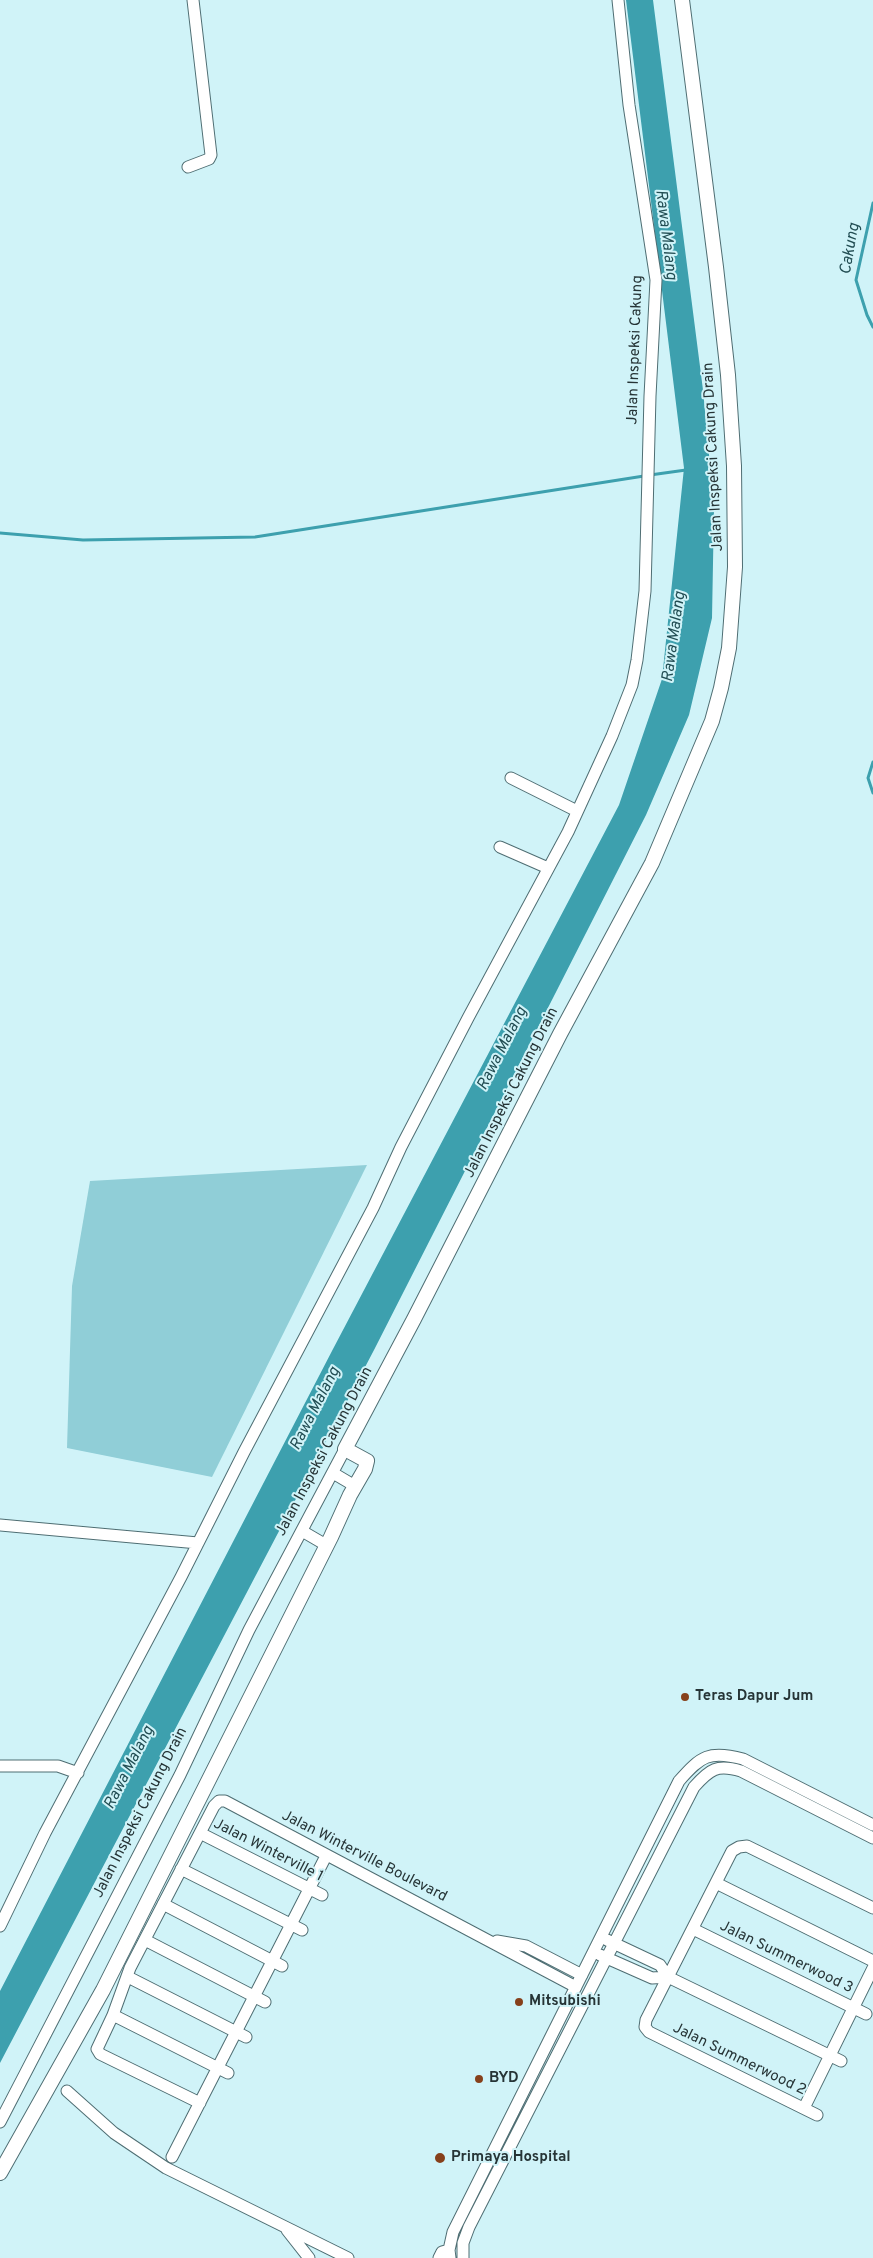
<!DOCTYPE html>
<style>
body{margin:0}
canvas{display:block;background:#d0f3f8}
</style>
<canvas width="873" height="2258"></canvas>
<script>
const g = document.querySelector('canvas').getContext('2d');
g.lineJoin = 'round';
function paint(path, color) {
  g.fillStyle = color;
  g.fill(path, 'evenodd');
}
function stroke(path, color, width, dash) {
  g.strokeStyle = color;
  g.lineWidth = width;
  g.lineCap = dash ? 'butt' : 'round';
  g.setLineDash(dash || []);
  g.stroke(path);
}
function label(font, color, halo, rows, align = 'center') {
  g.font = font + ' Overpass,sans-serif';
  g.lineWidth = 4;
  g.setLineDash([]);
  g.textBaseline = 'middle';
  g.strokeStyle = halo;
  g.fillStyle = color;
  for (const [text, x, y, turn = 0] of rows) {
    g.save();
    g.translate(x, y);
    g.rotate((+turn || 0) * Math.PI / 180);
    g.textAlign = isNaN(turn) ? turn : align;
    if (halo) g.strokeText(text, 0, 0);
    g.fillText(text, 0, 0);
    g.restore();
  }
}
const green = new Path2D(`
 M367 1165 212 1477 67 1448 72 1286 90 1181Z`);
const water = new Path2D(`
 M626 0H653L703 390 714 508 712 618 689 715 646 815 374 1350 0 2063V1991L333 1349 619 805 662 679 684 468Z`);
const stream = new Path2D(`
 M873 203 856 280 867 315 873 327
 M650 475 686 470
 M0 533 83 540 255 537 644 476
 M873 762 868 778 873 793`);
const minor = new Path2D(`
 M188 167 209 159 211 155 193 0
 M511 778 577 811
 M500 847 548 868
 M333 1473 355 1486
 M0 1525 198 1543
 M302 1531 326 1545
 M0 1766H58L78 1773
 M200 1833 322 1895
 M181 1869 302 1930
 M716 1883 873 1961
 M163 1904 282 1966
 M0 1926 45 1833 181 1577 244 1452 373 1208 401 1147 468 1018 568 832 612 736 632 685 637 660 645 591 650 396 656 280 629 105 618 0
 M693 1929 866 2014
 M145 1940 265 2002
 M607 1940 660 1965 668 1977
 M497 1941 526 1946 582 1975
 M600 1955 652 1978 668 1977 841 2061
 M128 1977 246 2037
 M113 2015 228 2073
 M67 2091 114 2133 166 2168 348 2258
 M200 2103 100 2054 97 2049 113 2015 130 1968 214 1806 219 1801H225L576 1987
 M804 2108 873 1968
 M817 2115 649 2032 645 2027 646 2020 732 1851 739 1847 747 1846 873 1908
 M0 2122 180 1775 249 1630 345 1449
 M172 2157 326 1856
 M287 2230 309 2258
 M439 2258 442 2252 449 2250
 M450 2258 449 2250 453 2232 679 1781C701 1756 709 1750 743 1759L873 1825
 M463 2258V2243L469 2227 694 1787C710 1769 717 1764 741 1771L873 1838`);
const tertiary = new Path2D(`
 M0 2173 103 1990 331 1537 350 1495 365 1469 367 1461 345 1449 414 1319 560 1034 652 863 712 721 721 688 729 648 735 567 734 466 728 375 716 267 682 0`);
const markers = [
 [685,1697,5,"#86401b"],
 [519,2002,5,"#86401b"],
 [479,2079,5,"#86401b"],
 [440,2158,6,"#86401b"]
];
const streetNames = [
 ["Jalan Inspeksi Cakung",636,350,-88],
 ["Jalan Inspeksi Cakung Drain",714,457,-93],
 ["Jalan Inspeksi Cakung Drain",512,1093,-63],
 ["Jalan Inspeksi Cakung Drain",325,1452,-62],
 ["Jalan Inspeksi Cakung Drain",141,1813,-63],
 ["Jalan Winterville 1",268,1851,27],
 ["Jalan Winterville Boulevard",364,1857,27],
 ["Jalan Summerwood 3",786,1958,26],
 ["Jalan Summerwood 2",739,2060,26]
];
const poiNames = [
 ["Teras Dapur Jum",695,1697],
 ["Mitsubishi",529,2002],
 ["BYD",489,2079],
 ["Primaya Hospital",451,2158]
];
const waterNames = [
 ["Rawa Malang",665,235,83],
 ["Cakung",851,249,-80],
 ["Rawa Malang",675,637,-82],
 ["Rawa Malang",503,1049,-63],
 ["Rawa Malang",316,1409,-63],
 ["Rawa Malang",130,1768,-63]
];
paint(green, '#90ced7');
paint(water, '#3da0ae');
stroke(stream, '#3da0ae', 3);
stroke(minor, '#4f6e73', 13);
stroke(tertiary, '#4f6e73', 16);
stroke(minor, '#fff', 11);
stroke(tertiary, '#fff', 14);
for (const [x, y, r, color] of markers) {
  const dot = new Path2D();
  dot.arc(x, y, r, 0, 2 * Math.PI);
  g.fillStyle = color;
  g.fill(dot);
  stroke(dot, '#d0f3f8', 2);
}
label('15px', '#263436', '#d0f3f8', streetNames);
label('bold 15px', '#263436', '#d0f3f8', poiNames, 'left');
label('italic 16px', '#224d53', '#d0f3f8', waterNames);
</script>
